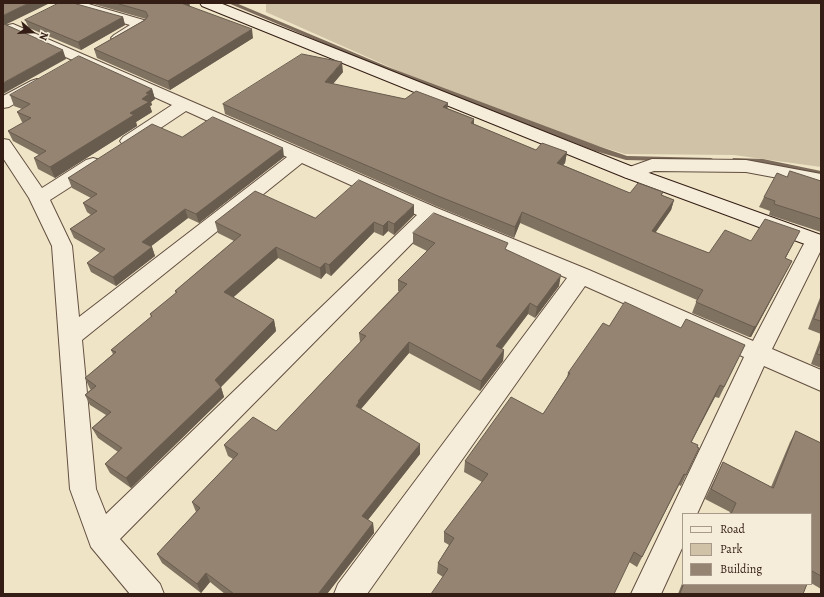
<!DOCTYPE html>
<style>
body{margin:0}
#map{position:relative;width:824px;height:597px;overflow:hidden;background:#efe4c5;font-family:Alegreya,serif}
canvas{display:block}
.frame{position:absolute;inset:0;border:4px solid #331d15;pointer-events:none}
.legend{position:absolute;left:682px;top:513px;width:130px;height:72px;box-sizing:border-box;background:#f5edd9;border:1px solid #a79a8b;margin:0;padding:5px 7px;list-style:none;font-size:12px;color:#331d15}
.legend li{display:flex;align-items:center;gap:8px;height:20px}
.legend b{width:20px;border:1px solid #a79a8b}
.north{position:absolute;left:12px;top:12px;width:40px;height:40px;-webkit-text-stroke:3px #f5edd9;paint-order:stroke;rotate:109deg;font-size:11px;font-weight:700;line-height:16px;text-align:center;color:#331d15}
.north::after{content:'';display:block;margin:auto;width:14px;height:18px;background:#331d15;clip-path:polygon(50% 0,100% 100%,50% 72%,0 100%)}
</style>
<div id="map">
<canvas width="824" height="597"></canvas>
<div class="frame"></div>
<ul class="legend">
<li><b style="height:5px;background:#f5edd9"></b>Road</li>
<li><b style="height:11px;background:#cfc2a7"></b>Park</li>
<li><b style="height:11px;background:#958471"></b>Building</li>
</ul>
<div class="north">N</div>
</div>
<script>
const g = document.querySelector('canvas').getContext('2d');
g.lineJoin = 'round';
function paint(path, color) {
  g.fillStyle = color;
  g.fill(path, 'evenodd');
}
function stroke(path, color, width, dash) {
  g.strokeStyle = color;
  g.lineWidth = width;
  g.lineCap = dash ? 'butt' : 'round';
  g.setLineDash(dash || []);
  g.stroke(path);
}
const green = new Path2D(`
 M266 3H821V167L734 155 625 154 502 117 266 12Z`);
const stream = new Path2D(`
 M228 3H236L388 67 601 147 627 156 711 158 715 160 711 162 626 160 595 151 384 69Z
 M733 158 763 159 821 171V175L763 163 736 162 732 160Z`);
const street = new Path2D(`
 M62 3H85L147 21 149 24 147 27C137 33 126 44 114 41L111 38 114 35 130 25 64 6Z
 M13 24 437 208 589 270 753 341 808 236 815 234 821 236V250L772 349 821 370V391L764 366 697 514H683V546L661 594H631L744 357 585 286 367 594H334L338 584 567 278 433 222 120 539 160 584 164 594H130L91 547 70 489 52 246 29 198 3 158V139L9 140 42 188 86 160 93 158 100 160 102 164 100 168 50 200 72 246 79 317 287 157 186 111 135 145 129 146 123 145 120 141 123 137 172 105 8 31 6 28 8 25ZM302 163 417 215 106 514 96 489 82 340Z
 M37 79 43 81 45 84 43 87 9 107 3 108V96L31 81Z
 M652 159 746 160 821 174V186L746 172 654 171 631 179 624 177 622 173 624 169Z`);
const secondary = new Path2D(`
 M200 3H220L638 169 821 235V250L624 177 202 6Z`);
const wall = new Path2D(`
 M90 3H189L190 7 253 38 170 90 97 58 94 49 146 19Z
 M123 17 125 25 81 50 29 28 25 20Z
 M343 72 333 84 405 99 448 103 447 108 474 119V124L536 150 567 152 565 163 563 165 630 193 663 192 662 195 674 200 671 210 655 233 709 253 751 241 794 242 785 259 792 261 751 337H749L692 313 697 300 520 223 514 238 438 207 225 114 223 104Z
 M152 89 155 99 151 102 152 105 150 106 152 112 136 122 137 126 55 178 38 169 34 158 39 155 13 141 8 131 23 123 22 122 17 112 22 109 14 106 10 95Z
 M182 137 284 157 199 223 188 218 151 246 152 247 155 256 116 286 91 272 87 263 100 253 74 238 70 229 91 215 87 212 83 203 91 198 72 188 68 178Z
 M787 177 821 181V232L769 215 770 211 759 207 764 197Z
 M414 215 394 235 388 231 383 236 374 232 331 276 326 273 321 279 278 258 233 297 274 320 276 331 221 387 224 397 131 488 110 473 105 464 118 452 98 438 92 428 106 415 90 405 85 395 91 389H90L85 378 113 354 111 350 151 317 150 314 176 294 175 291 234 241 218 233 215 222Z
 M413 233 507 250 559 286 535 318 528 314 502 349 504 350 503 361 480 391 409 353 361 409 420 454 368 520 373 523 374 533 327 594H225L210 582 201 593 162 563 157 554 196 512 192 502 233 459 228 456 224 445 276 431 360 342 359 333 399 291H398V280L427 251 413 244Z
 M821 295V334L808 329Z
 M609 326 681 328 745 345 719 398 715 397 691 442 699 448 681 486 679 485 637 567 629 562 443 577 437 573 438 563 449 545 444 542V532L482 482 464 472 465 461 543 414 567 377 568 373Z
 M821 337V368L811 364Z
 M796 431 821 443V589L811 583V514H729L730 512 705 499 718 472 723 462 771 487 790 442Z
 M683 581V584H807L803 594H677H678Z`);
const shadedWall = new Path2D(`
 M29 3H50L7 24 5 29 3 25V17L4 15Z
 M181 3H189L190 6Z
 M123 17 125 25 81 50 78 42Z
 M252 29 253 38 170 90 168 81Z
 M63 50 66 59 3 94V83Z
 M342 62 343 72 326 92 325 82Z
 M152 89 155 99 151 102 152 105 150 106 152 112 136 122 137 126 55 178 50 167 130 113 142 99 146 93Z
 M448 103 447 114 443 107Z
 M474 119V130L471 123Z
 M283 148 284 157 199 223 196 214Z
 M567 152 565 163 556 173 557 163Z
 M674 200 671 210 649 242 652 231Z
 M414 205V215L394 235V224Z
 M185 209 188 218 145 251 142 242Z
 M522 212 520 223 514 238 515 227Z
 M388 221V231L383 236V226Z
 M374 222V232L331 276 329 265Z
 M800 231 794 242 780 269 785 258Z
 M152 247 155 256 116 286 113 277Z
 M276 247 278 258 227 303 224 292Z
 M792 261 751 337H749L754 327Z
 M325 263 326 273 321 279 320 268Z
 M561 275 559 286 535 318 537 307Z
 M530 303 528 314 495 357 496 346Z
 M274 320 276 331 221 387 224 397 131 488 126 478 215 380Z
 M409 342V353L360 410 356 406 358 401Z
 M504 350 503 361 480 391 481 381Z
 M720 385 715 397 686 453 691 442Z
 M420 444V454L363 526 362 516Z
 M373 523 374 533 327 594H318Z
 M206 573 210 582 201 593 197 584Z`);
const building = new Path2D(`
 M3 3H29L4 15 3 17Z
 M59 3H73L123 17 78 42 25 20Z
 M116 3H181L252 29 168 81 94 49 145 20 148 16 146 12Z
 M3 23 4 24 63 50 3 83Z
 M302 54 342 62 325 82 405 99 416 91 448 103 443 107 474 119 471 123 536 150 542 143 567 152 557 163 630 193 638 183 663 192 661 195 674 200 652 231 709 253 725 230 751 241 765 219 800 231 785 258 792 261 756 326 754 327 696 302 703 290 522 212 515 227 438 196 223 104Z
 M79 56 152 89 146 93 149 94 142 99 149 102 130 113 134 115 50 167 34 158 46 151 8 131 31 118 17 112 30 104 10 95Z
 M213 117 283 148 196 214 185 209 142 242 152 247 113 277 87 263 105 249 70 229 97 211 83 203 97 194 68 178 152 124 182 137Z
 M790 171 821 181V219L774 204 775 201 764 197 777 173 787 177Z
 M359 180 414 205 394 224 388 221 383 226 374 222 329 265 325 263 320 268 276 247 224 292 274 320 215 380 221 387 126 478 105 464 122 448 92 428 111 412 85 395 96 386 85 378 116 352 111 350 152 316 150 314 177 292 175 291 241 235 215 222 255 191 315 218Z
 M434 213 508 243 505 249 561 275 537 307 530 303 496 346 504 350 481 381 409 342 358 401 359 402 356 406 420 444 362 516 373 523 318 594H234L206 573 197 584 157 554 200 508 192 502 238 454 224 445 253 417 276 431 366 336 359 333 407 284 398 280 435 243 413 233Z
 M821 300V321L814 319Z
 M625 302 681 328 686 319 745 345 724 387 720 385 691 442 698 445 697 447 699 448 686 475 684 474 642 557 634 552 614 594H431L448 569 438 563 454 538 444 532 488 474 465 461 511 397 543 414 570 373H568L603 323 609 326Z
 M821 344V355L817 354Z
 M796 431 821 443V576L812 571 811 573V514H731L736 503 711 489 723 462 773 488Z
 M684 584H807L803 594H680Z`);
paint(green, '#cfc2a7');
paint(stream, '#7d6c5b');
stroke(street, '#624f41', 2);
stroke(secondary, '#331d15', 2);
paint(street, '#f5edd9');
paint(secondary, '#f5edd9');
paint(wall, '#807261');
paint(shadedWall, '#685c4f');
paint(building, '#958471');
stroke(building, '#685c4f', 1);
</script>
